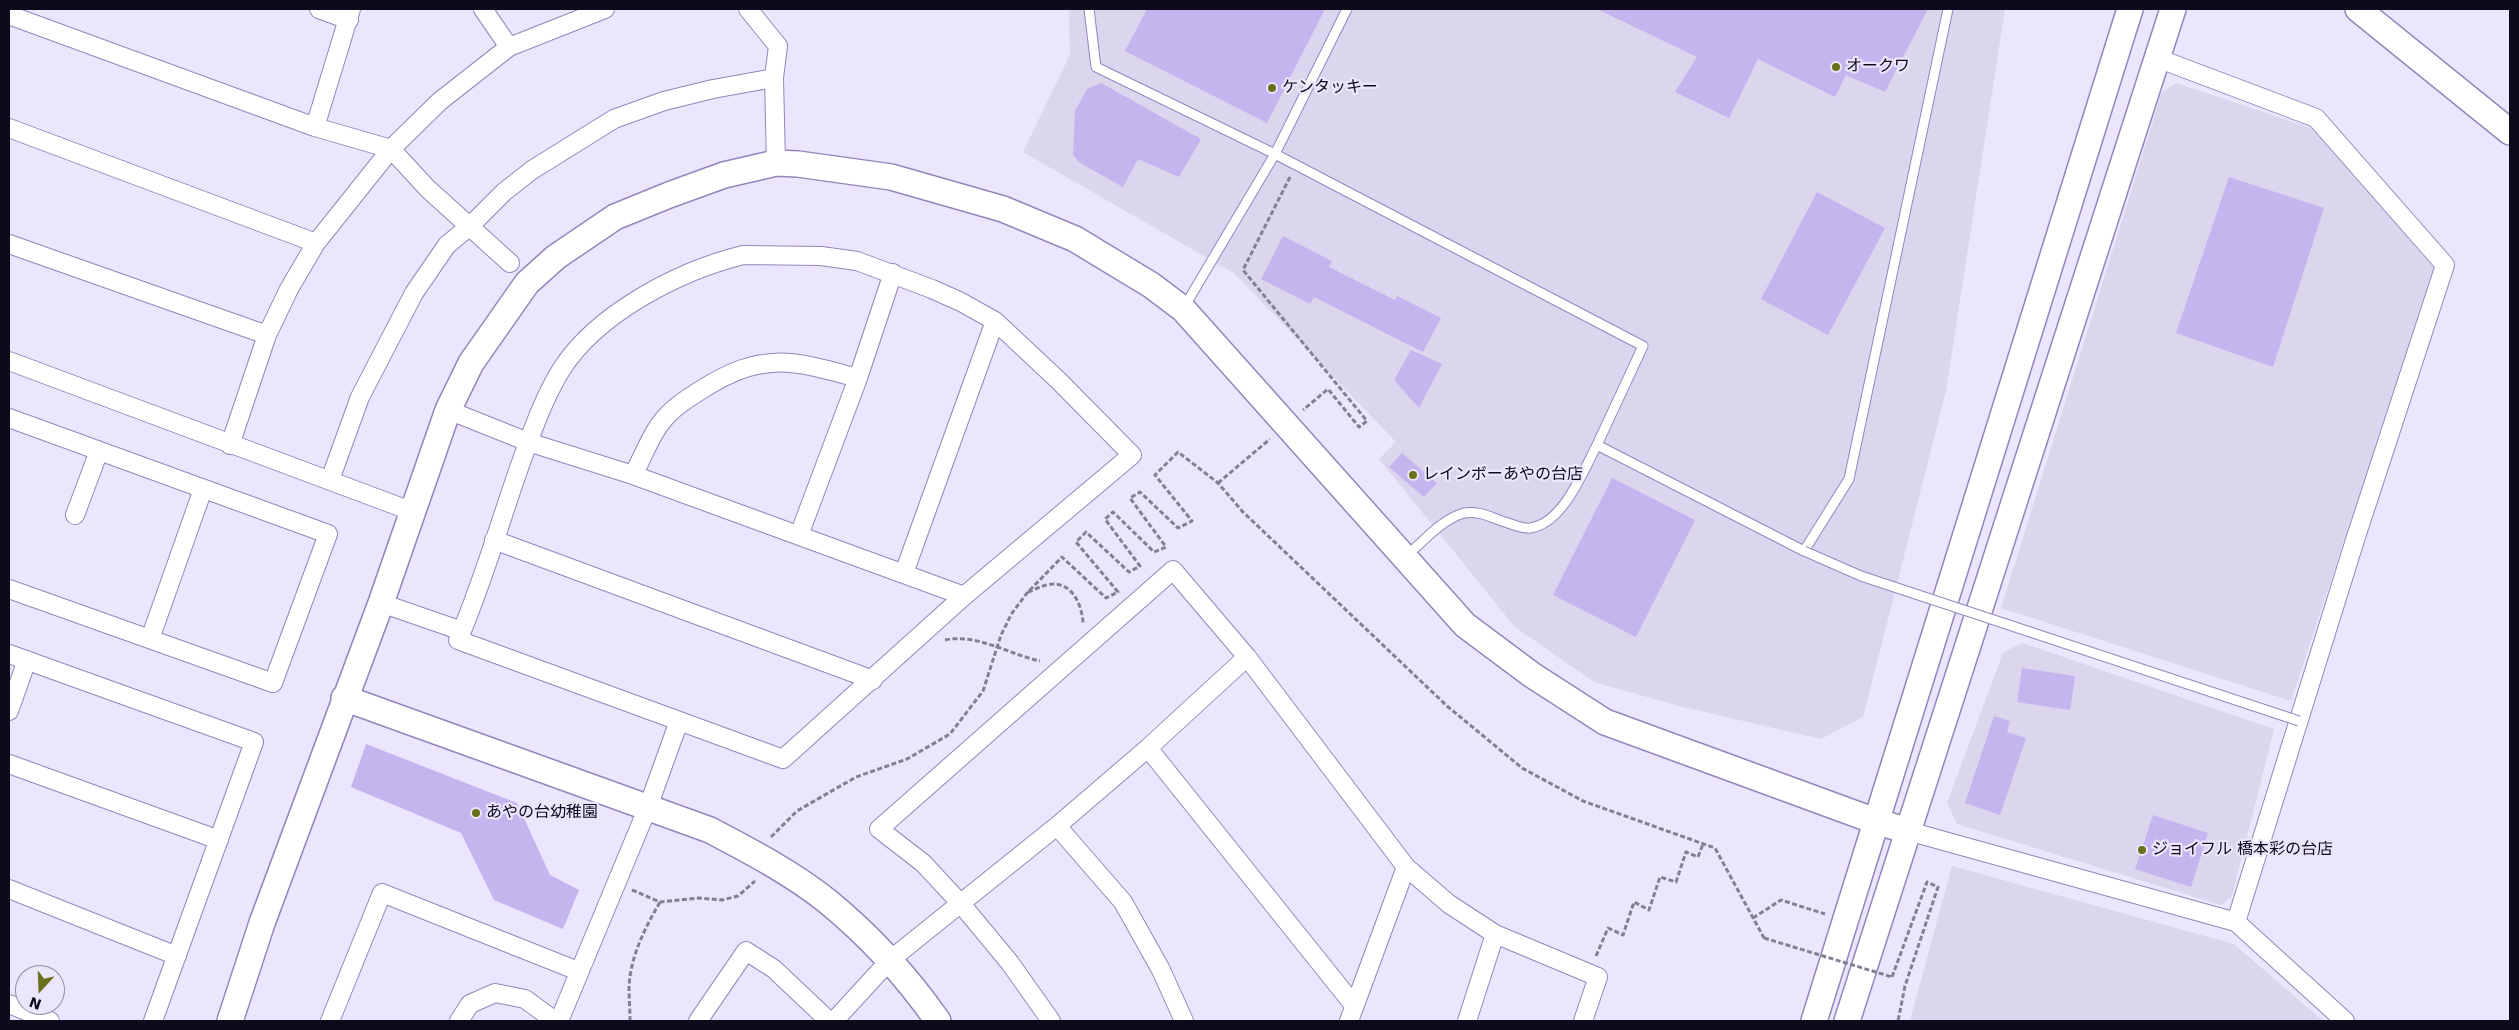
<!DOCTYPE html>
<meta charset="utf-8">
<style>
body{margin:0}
#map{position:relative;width:2519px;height:1030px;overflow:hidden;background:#ebe5fd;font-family:"DejaVu Sans",sans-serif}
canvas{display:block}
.frame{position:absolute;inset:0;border:10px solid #0f091c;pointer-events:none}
.north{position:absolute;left:15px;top:965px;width:50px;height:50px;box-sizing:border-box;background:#ebe5fd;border:1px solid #938da3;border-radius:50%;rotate:200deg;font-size:14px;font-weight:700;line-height:20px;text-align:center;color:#0f091c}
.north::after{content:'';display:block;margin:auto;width:18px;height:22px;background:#68721c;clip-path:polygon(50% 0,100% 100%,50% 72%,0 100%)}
</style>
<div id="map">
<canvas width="2519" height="1030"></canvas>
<div class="frame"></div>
<div class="north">N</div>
</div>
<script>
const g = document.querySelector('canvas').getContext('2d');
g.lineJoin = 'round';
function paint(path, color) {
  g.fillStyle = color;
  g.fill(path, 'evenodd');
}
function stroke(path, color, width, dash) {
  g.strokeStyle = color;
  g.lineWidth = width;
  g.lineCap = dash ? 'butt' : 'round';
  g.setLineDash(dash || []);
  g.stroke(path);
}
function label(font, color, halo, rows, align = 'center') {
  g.font = font + ' "DejaVu Sans","Noto Sans JP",sans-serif';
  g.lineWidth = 4.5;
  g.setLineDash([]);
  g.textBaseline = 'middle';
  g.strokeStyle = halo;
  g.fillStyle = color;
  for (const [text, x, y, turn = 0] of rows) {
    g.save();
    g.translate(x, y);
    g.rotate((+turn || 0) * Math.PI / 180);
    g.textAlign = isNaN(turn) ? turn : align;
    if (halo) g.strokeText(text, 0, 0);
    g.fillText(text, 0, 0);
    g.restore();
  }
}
const built = new Path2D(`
 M1069 9H2005L1946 391 1863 717 1821 739 1679 706 1594 682 1515 627 1379 459 1396 442 1235 274 1023 152 1070 55Z
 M2176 83 2314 129 2434 268 2291 701 2001 608 2162 92Z
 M2022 643 2274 729 2232 896 2221 905 1957 824 1947 803 2003 653Z
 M1952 866 2234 944 2323 1021H1910Z`);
const building = new Path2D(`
 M1147 9H1325L1267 123 1125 51Z
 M1597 9H1928L1885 92 1846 75 1835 97 1758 59 1729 118 1675 92 1697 57Z
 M1101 83 1201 139 1179 177 1138 159 1123 187 1080 163 1073 155 1075 111 1087 89Z
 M2229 177 2324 208 2273 367 2176 333Z
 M1817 192 1885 228 1828 335 1761 299Z
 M1283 236 1332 261 1329 267 1395 300 1397 296 1441 318 1423 352 1314 297 1310 304 1261 279Z
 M1411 350 1442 364 1419 408 1394 380Z
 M1402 453 1437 483 1424 497 1389 467Z
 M1612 478 1695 520 1636 637 1553 595Z
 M2022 668 2075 676 2070 710 2017 702Z
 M1994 716 2010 721 2007 732 2026 738 2000 815 1965 803Z
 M366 744 517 803 550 875 579 890 563 929 494 900 461 833 351 787Z
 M2153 815 2208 833 2191 887 2135 869Z`);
const path = new Path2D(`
 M1290 177 1243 270 1367 421 1359 427 1328 389 1303 410
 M1218 483 1270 439
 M1028 592C1034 590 1041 586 1047 585 1071 579 1082 604 1083 623
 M945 640C976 633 1011 655 1040 661
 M771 837 797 811 856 777 907 759 950 734 983 691 1001 635 1012 613 1027 593 1062 557 1106 598 1118 592 1076 542 1086 532 1129 572 1140 566 1105 519 1113 512 1154 552 1166 547 1130 498 1140 492 1178 528 1192 521 1155 475 1178 452 1218 483 1243 512 1447 706 1522 768 1583 801 1715 848 1764 938
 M632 890 660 902 699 898 722 900 738 896 755 881
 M1753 918 1781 900 1825 914
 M1596 956 1608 928 1623 935 1634 902 1649 910 1660 877 1676 882 1686 852 1698 857 1703 844
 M1892 977 1927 882 1938 887 1905 986 1898 1021
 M630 1021C630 1010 629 998 629 986 631 955 645 928 660 902`);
const lane = new Path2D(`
 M1089 9 1096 67 1275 154 1643 346 1597 445
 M1183 309 1275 154 1347 9
 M1406 556C1423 542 1442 519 1464 513 1481 510 1493 519 1508 523 1514 525 1524 529 1530 528 1563 524 1583 471 1597 445L1804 551 1849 479 1948 9`);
const street = new Path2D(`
 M319 9 349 20
 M483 9 509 47
 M748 9 778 46 774 78 776 163
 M9 15 315 127 391 149 428 189 510 263
 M2157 58 2316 118 2445 265 2355 540 2236 922
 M315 127 351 9
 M9 128 316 243
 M9 244 267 335
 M743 255 821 256 857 261 932 289 961 302 995 321 1059 381 1132 455 964 596 783 759 458 640C482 585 499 525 519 468 531 435 542 401 561 370 597 313 679 271 743 255Z
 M9 361 411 511
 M448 410 528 442 633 475 964 596
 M9 418 328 534 273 683 9 589
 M230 445 267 335 289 289 316 243 391 149 440 101 509 47 605 9
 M633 475C642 459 649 439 660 424 671 409 685 400 701 390 762 351 792 360 858 378
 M330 480 360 397 414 293 447 245 470 226 504 192 532 170 614 119 664 101 713 89 774 78
 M75 515 99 451
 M799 535 858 378 893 273
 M494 540 873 680
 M904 573 995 321
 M381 603 462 631
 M150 639 203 489
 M9 654 254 742 153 1021
 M9 711 27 660
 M1148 748 1353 1004
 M9 764 219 840
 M1057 826 1123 902 1161 970 1184 1021
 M1908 831 2236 922 2345 1021
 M9 889 177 956
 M9 1004 50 1021
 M330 1021 382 893 578 971
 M459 1021 470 1004 495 993 525 999 555 1021
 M559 1021 648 807 679 721
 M698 1021 746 951 774 969 829 1021
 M834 1021 890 960 1057 826 1148 748 1247 657
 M1051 1021 1010 963 962 905 923 863 879 829 1173 570 1247 657 1406 867 1449 904 1495 934 1598 977 1583 1021
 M1349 1021 1406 867
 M1467 1021 1495 934`);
const secondary = new Path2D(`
 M2358 9 2510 132
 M344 698 710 830C750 851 792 873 827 901 870 936 907 977 938 1021
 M230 1021 262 923 381 603 448 410 471 363 527 283 556 257 615 217 669 195 724 175 776 163 798 164 891 177 1003 209 1075 239 1151 285 1183 309 1465 625 1532 675 1605 722 1875 821 1908 831
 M1814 1021 2130 9
 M1847 1021 2173 9`);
const pathBridge = new Path2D(`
 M1764 938 1892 977`);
const laneBridge = new Path2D(`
 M1804 551 1861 576 2299 721`);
const markers = [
 [1836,67,5,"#68721c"],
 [1272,88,5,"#68721c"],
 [1413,475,5,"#68721c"],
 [476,813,5,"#68721c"],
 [2142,850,5,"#68721c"]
];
const poiNames = [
 ["オークワ",1846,67],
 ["ケンタッキー",1282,88],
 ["レインボーあやの台店",1423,475],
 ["あやの台幼稚園",486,813],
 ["ジョイフル 橋本彩の台店",2152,850]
];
paint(built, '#dbd5ee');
paint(building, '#c4b5ee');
stroke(lane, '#9486bc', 11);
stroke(street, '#9486bc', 20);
stroke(secondary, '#9486bc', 28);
stroke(path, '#857f95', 3, [5, 2.5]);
stroke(lane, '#fff', 9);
stroke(street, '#fff', 18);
stroke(secondary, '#fff', 25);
stroke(laneBridge, '#9486bc', 11, []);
stroke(pathBridge, '#857f95', 3, [5, 2.5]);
stroke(laneBridge, '#fff', 9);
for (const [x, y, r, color] of markers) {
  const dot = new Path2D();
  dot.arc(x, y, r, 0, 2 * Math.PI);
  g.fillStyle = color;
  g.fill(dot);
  stroke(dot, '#ebe5fd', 2);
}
label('16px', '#0f091c', '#ebe5fd', poiNames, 'left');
</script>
